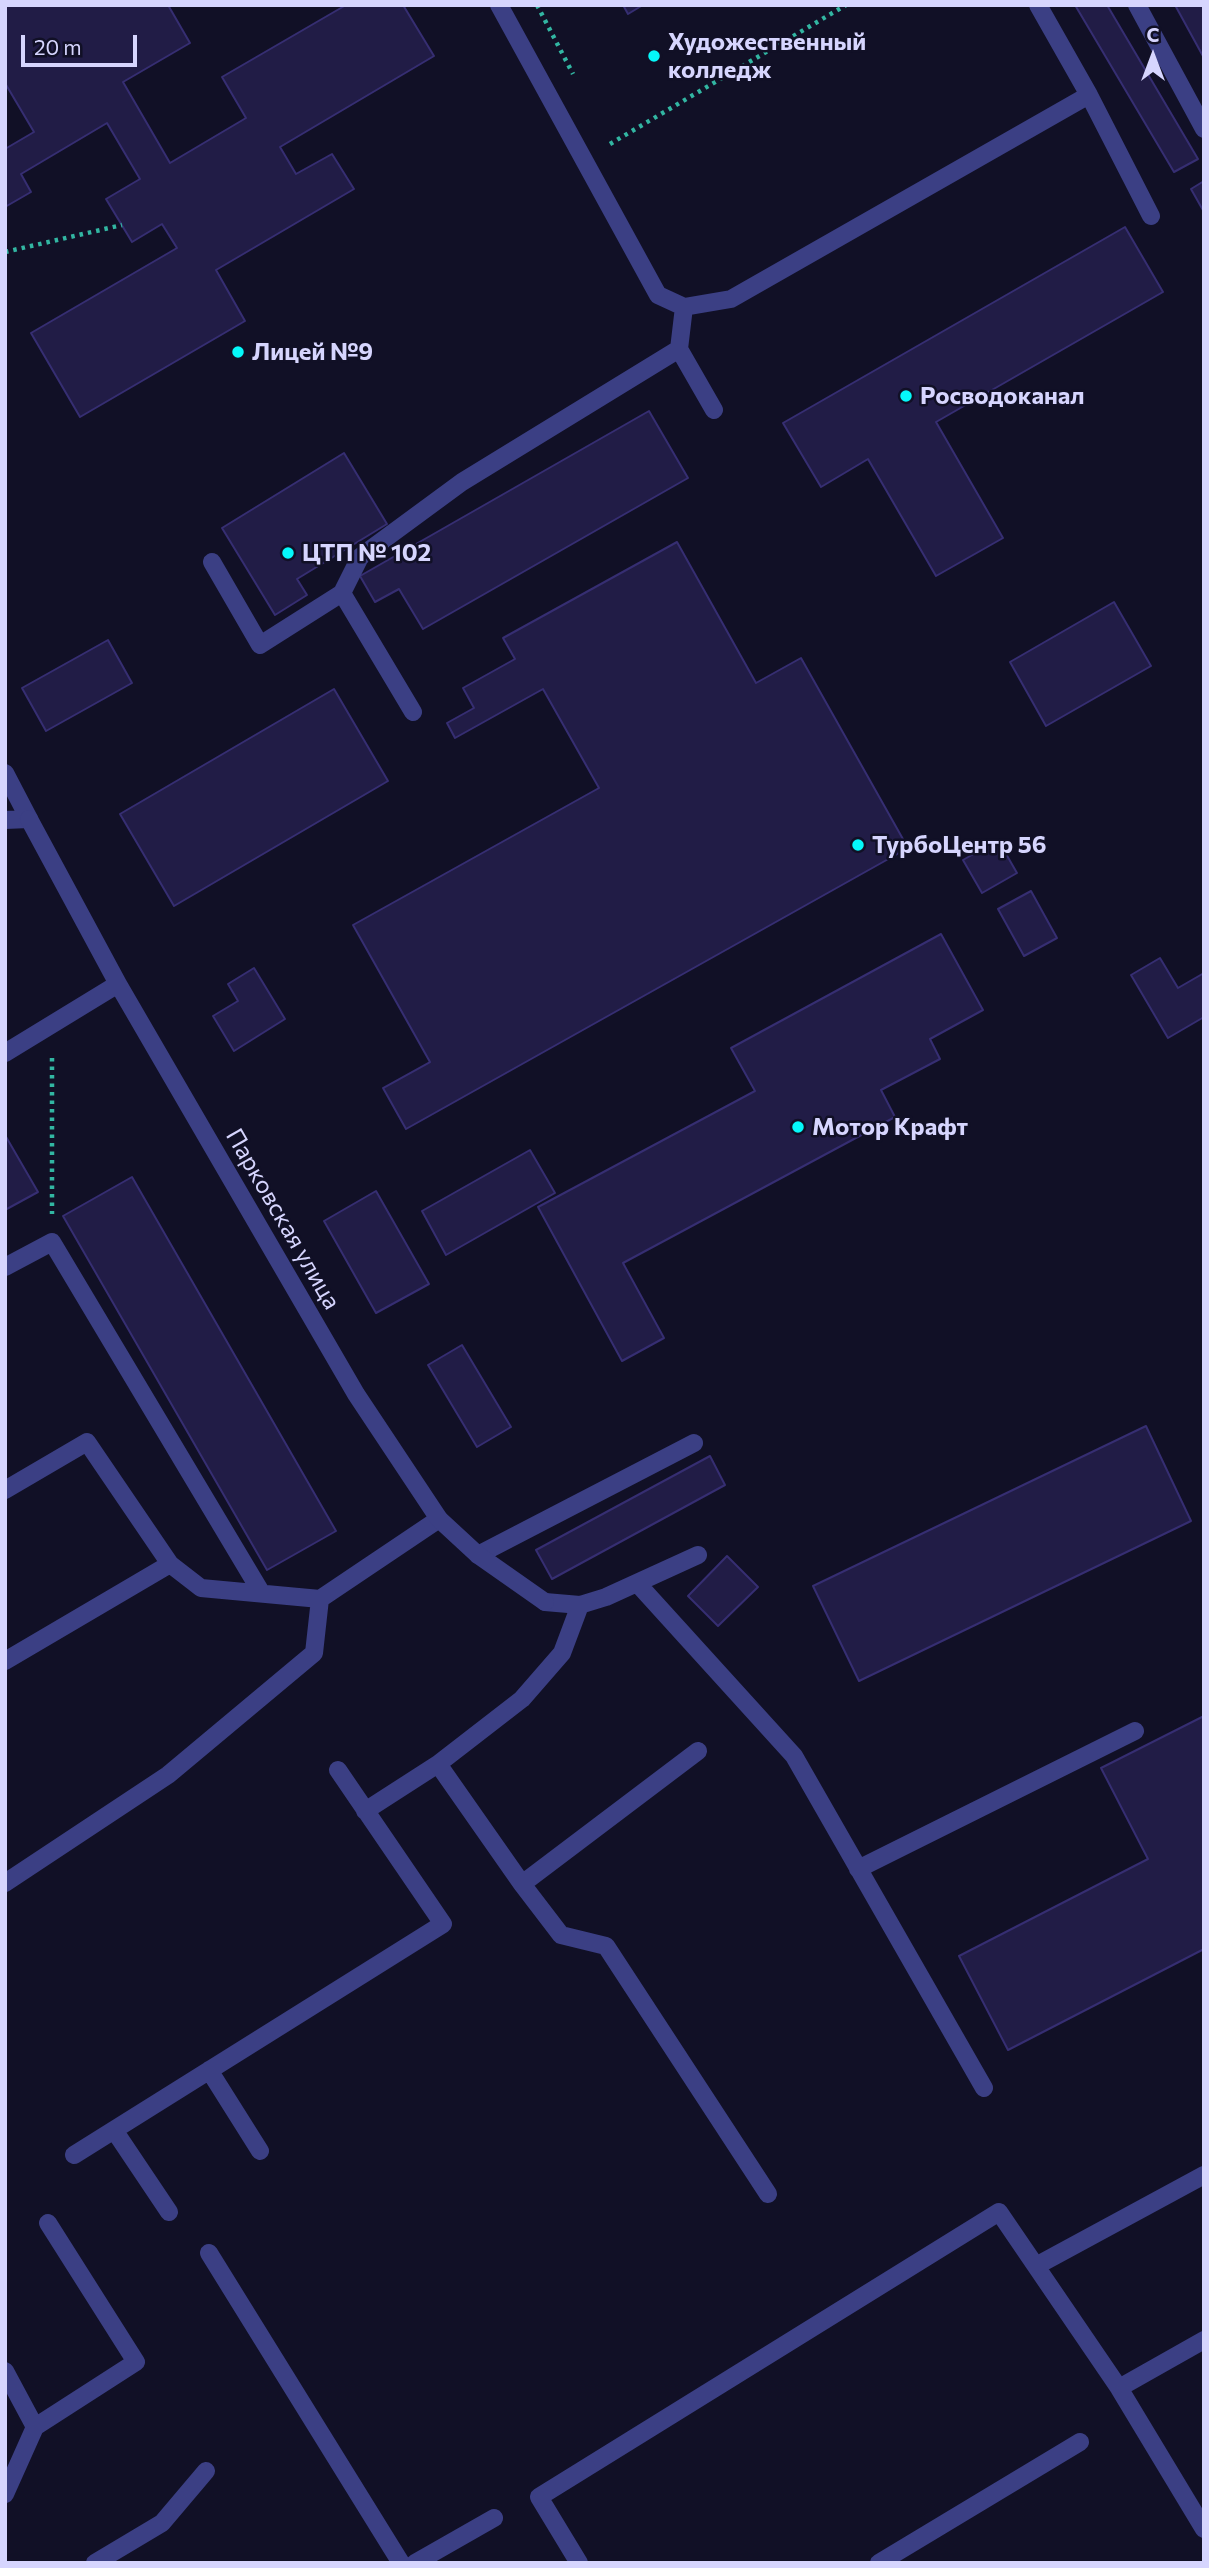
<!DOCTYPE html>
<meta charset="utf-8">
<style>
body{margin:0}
#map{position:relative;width:1209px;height:2568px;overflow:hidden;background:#111026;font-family:Commissioner,sans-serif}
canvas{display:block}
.frame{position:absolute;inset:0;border:7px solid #d6d5fe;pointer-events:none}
.north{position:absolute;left:1118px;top:21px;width:70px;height:70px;-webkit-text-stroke:5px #111026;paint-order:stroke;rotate:0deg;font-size:19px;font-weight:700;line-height:28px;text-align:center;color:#d6d5fe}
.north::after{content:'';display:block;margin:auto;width:24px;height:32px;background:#d6d5fe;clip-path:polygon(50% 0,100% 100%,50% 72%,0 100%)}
.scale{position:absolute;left:21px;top:35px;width:116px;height:32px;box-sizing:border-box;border:4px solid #d6d5fe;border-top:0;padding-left:9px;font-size:21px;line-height:24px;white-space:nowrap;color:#d6d5fe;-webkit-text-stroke:5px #111026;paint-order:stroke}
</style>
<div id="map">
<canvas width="1209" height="2568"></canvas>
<div class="frame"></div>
<div class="north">С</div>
<div class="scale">20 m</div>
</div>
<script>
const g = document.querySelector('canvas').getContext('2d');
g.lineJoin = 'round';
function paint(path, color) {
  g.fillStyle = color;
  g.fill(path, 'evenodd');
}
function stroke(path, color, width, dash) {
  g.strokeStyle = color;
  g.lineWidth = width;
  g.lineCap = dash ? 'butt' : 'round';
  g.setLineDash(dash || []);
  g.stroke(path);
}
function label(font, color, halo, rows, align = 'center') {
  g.font = font + ' Commissioner,sans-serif';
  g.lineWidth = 5;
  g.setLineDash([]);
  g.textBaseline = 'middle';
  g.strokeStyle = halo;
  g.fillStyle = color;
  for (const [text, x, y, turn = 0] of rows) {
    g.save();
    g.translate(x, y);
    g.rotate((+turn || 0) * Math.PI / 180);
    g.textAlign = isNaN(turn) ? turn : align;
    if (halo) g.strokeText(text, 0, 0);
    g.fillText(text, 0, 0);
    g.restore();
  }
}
const building = new Path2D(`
 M5 5H168L190 43 123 82 170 163 246 118 222 77 346 5H403L434 56 280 147 296 174 332 154 354 189 216 270 245 321 80 417 31 333 177 248 162 224 132 242 106 199 140 179 107 123 21 174 31 192 5 207V149L34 132 5 83Z
 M623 5H643L628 14Z
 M1075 5H1107L1198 159 1174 172Z
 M1175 5H1204V58Z
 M1204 181V212L1191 189Z
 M1125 227 1163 292 936 422 1003 538 936 576 868 459 821 487 783 423Z
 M649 411 688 478 423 629 399 589 375 602 360 576Z
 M344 453 387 524 297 579 307 595 275 615 222 528Z
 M677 542 756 683 801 658 908 848 406 1129 383 1088 430 1062 353 925 599 788 543 689 455 738 447 723 474 708 463 688 515 659 503 638Z
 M1114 602 1151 666 1046 726 1010 662Z
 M108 640 132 683 46 731 22 688Z
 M334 689 388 781 174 906 120 814Z
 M998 840 1017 873 982 893 963 860Z
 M1031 891 1057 938 1024 956 998 909Z
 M941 934 983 1010 930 1039 940 1059 881 1090 895 1117 623 1263 664 1338 622 1361 538 1207 755 1091 731 1048Z
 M1160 958 1178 988 1204 973V1017L1168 1038 1131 975Z
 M254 968 285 1019 234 1051 213 1016 238 1001 228 984Z
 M5 1135 38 1192 5 1210Z
 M530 1150 555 1193 446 1255 422 1211Z
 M132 1177 336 1531 267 1570 63 1216Z
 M376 1191 429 1284 376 1313 324 1221Z
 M462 1345 511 1427 477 1447 428 1365Z
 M1146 1426 1191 1521 859 1681 813 1586Z
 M710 1456 725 1485 552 1579 536 1550Z
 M727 1556 758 1587 718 1626 688 1596Z
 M1204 1716V1949L1008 2050 959 1956 1148 1859 1101 1768Z`);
const path = new Path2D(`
 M537 5 573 74
 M610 144 846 5
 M5 252 122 225
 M52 1058V1214`);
const lane = new Path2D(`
 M499 5 658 295 684 307 731 299 1089 95 1038 5
 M1137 5 1204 129
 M1089 95 1151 216
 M679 349 714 410
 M212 562 260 645 342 593 360 557 462 482 679 349 684 307
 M342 593 413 712
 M5 773 29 819 5 820
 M5 1267 52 1242 261 1592
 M5 1490 87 1442 170 1564 201 1588 320 1599 439 1519
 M478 1555 694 1443
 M637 1583 794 1756 984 2088
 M545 1602 580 1605 606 1597 698 1555
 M580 1605 562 1653 522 1699 438 1764 522 1884 698 1751
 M5 1661 170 1564
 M365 1811 438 1764
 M858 1869 1135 1731
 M5 1883 168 1775 314 1653 320 1599
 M522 1884 561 1935 606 1946 768 2194
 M209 2070 260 2151
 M114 2130 169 2212
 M74 2155 443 1924 338 1770
 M209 2253 401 2563
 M1036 2266 1204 2175
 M5 2371 35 2427
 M1119 2388 1204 2340
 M5 2494 35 2427 136 2362 48 2223
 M95 2563 162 2523 206 2471
 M415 2563 494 2518
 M579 2563 539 2497 999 2212 1119 2388 1204 2529
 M879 2563 1080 2442`);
const street = new Path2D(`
 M29 819 118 984 356 1394 439 1519 478 1555 545 1602
 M5 1053 118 984`);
const markers = [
 [654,56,7,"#05f8fa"],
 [238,352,7,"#05f8fa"],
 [906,396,7,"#05f8fa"],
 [288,553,7,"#05f8fa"],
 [858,845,7,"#05f8fa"],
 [798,1127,7,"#05f8fa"]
];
const poiNames = [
 ["Художественный",668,42],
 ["колледж",668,70],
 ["Лицей №9",252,352],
 ["Росводоканал",920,396],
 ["ЦТП № 102",302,553],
 ["ТурбоЦентр 56",872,845],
 ["Мотор Крафт",812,1127]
];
const streetNames = [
 ["Парковская улица",283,1219,60]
];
paint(building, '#211c46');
stroke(building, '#362e72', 2);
stroke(path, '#32b6a2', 4.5, [3.5, 5]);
stroke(lane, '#3b3f84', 18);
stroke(street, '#3b3f84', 18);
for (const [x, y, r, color] of markers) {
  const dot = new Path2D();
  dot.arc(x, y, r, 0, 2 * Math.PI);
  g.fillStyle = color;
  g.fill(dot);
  stroke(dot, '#111026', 2.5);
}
label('bold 24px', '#d6d5fe', '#111026', poiNames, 'left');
label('24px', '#d6d5fe', '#111026', streetNames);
</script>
